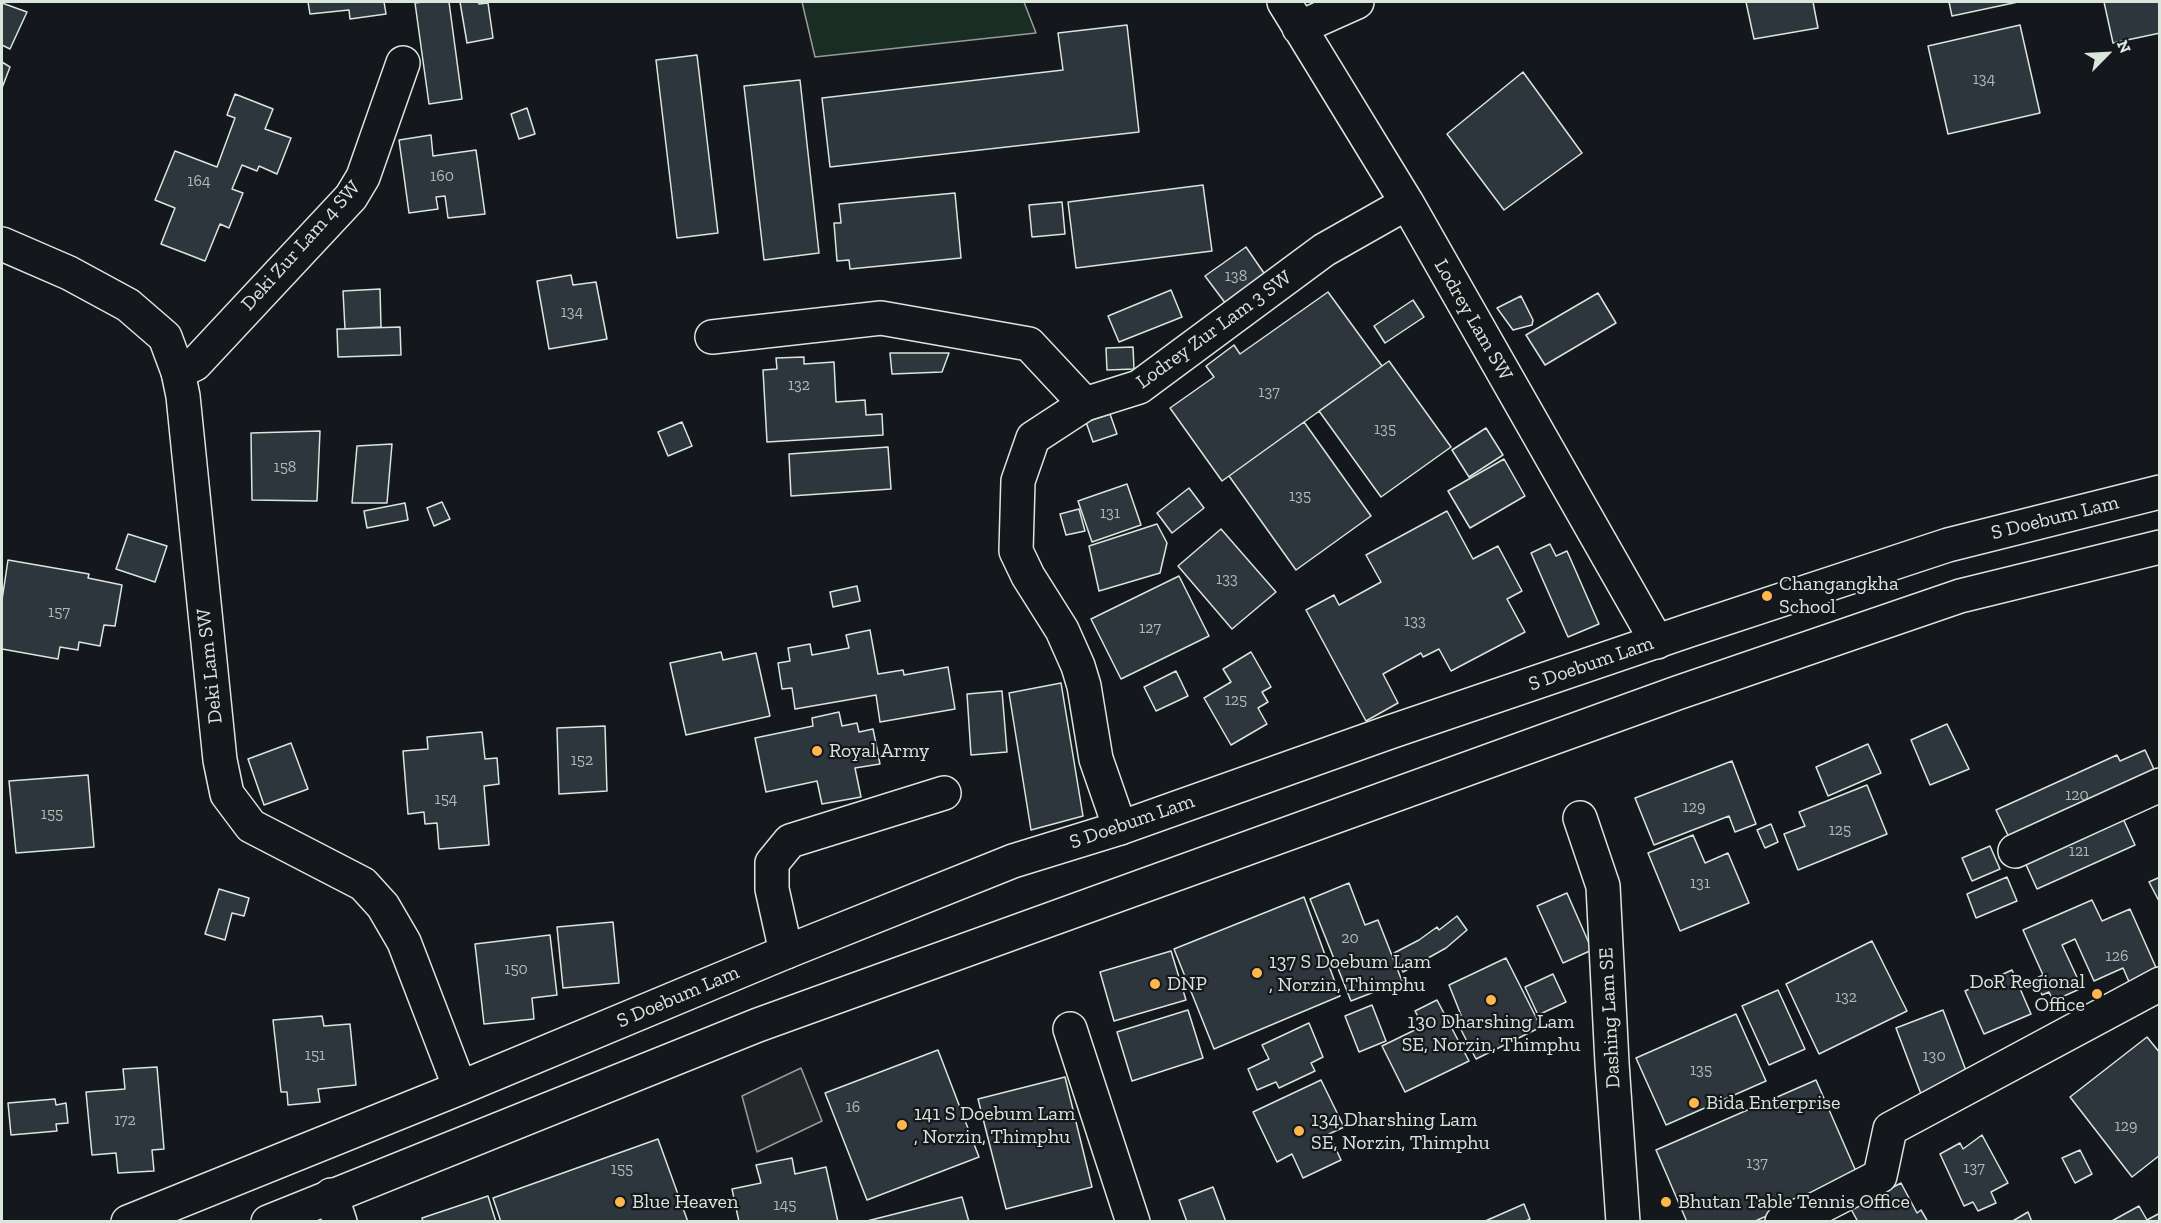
<!DOCTYPE html>
<style>
body{margin:0}
#map{position:relative;width:2161px;height:1223px;overflow:hidden;background:#14181c;font-family:"Zilla Slab",serif}
canvas{display:block}
.frame{position:absolute;inset:0;border:3px solid #d8e6dc;pointer-events:none}
.north{position:absolute;left:2077px;top:24px;width:60px;height:60px;-webkit-text-stroke:4px #14181c;paint-order:stroke;rotate:66deg;font-size:16px;font-weight:700;line-height:24px;text-align:center;color:#d8e6dc}
.north::after{content:'';display:block;margin:auto;width:21px;height:27px;background:#d8e6dc;clip-path:polygon(50% 0,100% 100%,50% 72%,0 100%)}
</style>
<div id="map">
<canvas width="2161" height="1223"></canvas>
<div class="frame"></div>
<div class="north">N</div>
</div>
<script>
const g = document.querySelector('canvas').getContext('2d');
g.lineJoin = 'round';
function paint(path, color) {
  g.fillStyle = color;
  g.fill(path, 'evenodd');
}
function stroke(path, color, width, dash) {
  g.strokeStyle = color;
  g.lineWidth = width;
  g.lineCap = dash ? 'butt' : 'round';
  g.setLineDash(dash || []);
  g.stroke(path);
}
function label(font, color, halo, rows, align = 'center') {
  g.font = font + ' "Zilla Slab",serif';
  g.lineWidth = 4.5;
  g.setLineDash([]);
  g.textBaseline = 'middle';
  g.strokeStyle = halo;
  g.fillStyle = color;
  for (const [text, x, y, turn = 0] of rows) {
    g.save();
    g.translate(x, y);
    g.rotate((+turn || 0) * Math.PI / 180);
    g.textAlign = isNaN(turn) ? turn : align;
    if (halo) g.strokeText(text, 0, 0);
    g.fillText(text, 0, 0);
    g.restore();
  }
}
const green = new Path2D(`
 M802 2H1024L1036 33 815 57Z`);
const parking = new Path2D(`
 M801 1068 822 1121 757 1152 742 1096Z`);
const building = new Path2D(`
 M308 2H384L386 14 350 19 349 10 310 14Z
 M423 2H449L462 99 429 104 415 3Z
 M460 2H478L479 4 488 3 493 38 467 43Z
 M1746 2H1813L1818 28 1754 39Z
 M1949 2H2018L1952 16Z
 M2104 2H2160V33L2113 43Z
 M2 3 27 12 10 49 2 45Z
 M1127 25 1139 132 830 167 822 98 1063 70 1058 33Z
 M2020 25 2040 113 1948 134 1928 46Z
 M697 55 718 233 677 238 656 60Z
 M2 62 10 67 2 88Z
 M1523 72 1582 153 1504 210 1447 134Z
 M800 80 819 253 764 260 744 86Z
 M235 94 273 109 265 129 291 138 277 174 259 166 257 171 242 165 232 189 243 193 229 228 220 224 205 261 161 244 175 208 155 200 175 151 217 167 235 118 227 115Z
 M527 108 535 134 519 139 511 114Z
 M431 135 433 156 476 150 485 214 448 218 445 196 436 197 438 209 409 213 399 140Z
 M1203 185 1212 251 1076 268 1068 202Z
 M955 193 961 258 850 269 849 260 837 261 834 223H841L839 204Z
 M1062 202 1065 234 1032 237 1029 205Z
 M1246 247 1266 276 1226 304 1205 276Z
 M571 275 573 285 596 282 607 339 549 349 537 281Z
 M380 289 381 327 345 329 343 291Z
 M1171 290 1182 317 1119 342 1108 316Z
 M1328 292 1382 366 1222 481 1170 408 1214 377 1206 366 1234 345 1240 354Z
 M1598 293 1616 323 1545 365 1526 335Z
 M1521 296 1533 320 1532 325 1513 330 1497 308Z
 M1413 300 1424 317 1385 343 1374 326Z
 M400 327 401 355 338 357 337 329Z
 M1133 347 1134 369 1107 370 1106 348Z
 M890 353H949L942 372 892 374Z
 M804 357V364L834 362 836 402 865 400 866 415 882 414 883 435 767 442 763 370 777 369 776 358Z
 M1389 361 1451 447 1381 497 1319 411Z
 M1110 414 1117 434 1093 442 1086 422Z
 M682 422 692 446 668 456 658 432Z
 M1304 422 1371 516 1296 570 1229 476Z
 M1486 428 1503 455 1469 477 1452 450Z
 M320 431 317 501 252 500 251 433Z
 M392 444 387 503H352L357 446Z
 M888 447 891 489 791 496 789 454Z
 M1504 459 1525 496 1470 528 1448 491Z
 M1127 484 1141 525 1092 542 1078 501Z
 M1189 488 1204 508 1172 533 1157 513Z
 M442 502 450 519 434 526 427 508Z
 M405 503 408 520 367 528 364 511Z
 M1079 509 1085 531 1066 535 1060 514Z
 M1447 511 1473 559 1498 546 1522 591 1507 599 1525 632 1451 671 1439 649 1423 657 1421 653 1383 674 1398 703 1366 721 1306 610 1334 595 1339 605 1381 582 1366 555Z
 M1157 524 1167 543 1160 573 1099 591 1089 546Z
 M1221 529 1276 592 1232 629 1178 566Z
 M128 534 167 546 155 582 116 569Z
 M1550 544 1556 556 1567 551 1599 624 1568 637 1531 553Z
 M8 560 89 574 88 578 122 585 115 626 104 625 100 646 79 642 78 650 60 647 58 659 2 649V600Z
 M1179 576 1209 636 1121 679 1091 619Z
 M857 586 860 601 833 607 830 592Z
 M870 630 878 674 903 670 904 675 948 667 955 709 880 722 876 695 795 709 792 688 782 689 778 663 790 661 788 648 810 644 812 655 849 648 846 635Z
 M721 652 723 660 756 653 770 716 686 735 670 663Z
 M1251 652 1271 687 1262 692 1268 702 1258 708 1267 724 1231 745 1204 698 1231 682 1223 669Z
 M1176 671 1188 696 1156 711 1144 687Z
 M1061 683 1083 816 1031 830 1009 693Z
 M1002 691 1007 752 971 755 967 694Z
 M839 712 842 726 857 723 859 732 873 729 880 764 855 768 861 797 822 804 817 781 766 792 755 738 813 726 812 718Z
 M1947 724 1969 769 1930 785 1911 740Z
 M605 726 607 791 559 794 557 728Z
 M482 732 485 759 497 758 499 784 484 786 489 845 439 849 437 823 425 824 424 812 408 814 403 751 428 749 427 737Z
 M291 743 308 789 264 805 248 759Z
 M1868 744 1881 773 1828 796 1816 767Z
 M2145 750 2159 780 2013 846 1996 810 2117 755 2120 761Z
 M1732 761 1756 824 1735 832 1729 816 1654 845 1635 798Z
 M88 775 94 847 16 853 9 781Z
 M1867 785 1887 834 1798 870 1784 834 1805 826 1799 812Z
 M2121 814 2135 845 2037 889 2023 858Z
 M1771 824 1778 842 1765 848 1757 830Z
 M1693 835 1705 863 1728 853 1749 903 1680 931 1648 853Z
 M1990 846 2000 869 1972 881 1962 858Z
 M2007 877 2017 901 1976 918 1967 894Z
 M2160 877V903L2149 882Z
 M1349 883 1365 925 1378 920 1402 981 1351 1001 1310 899Z
 M219 889 249 898 244 916 232 913 225 940 205 934Z
 M1567 893 1592 950 1563 963 1537 906Z
 M1304 897 1340 996 1214 1049 1174 949Z
 M2092 900 2102 921 2130 909 2158 972 2130 984 2123 968 2094 981 2075 939 2062 945 2082 988 2053 1001 2049 992 2042 995 2035 979 2043 975 2023 930Z
 M1457 916 1467 930 1446 948 1403 972 1394 953 1419 940 1437 927 1439 930Z
 M613 922 619 983 563 988 557 927Z
 M550 935 557 995 532 998 534 1019 484 1024 475 944Z
 M1872 941 1907 1011 1819 1054 1786 984Z
 M1171 951 1186 1000 1114 1021 1100 972Z
 M1506 958 1541 1027 1476 1059 1455 1018 1461 1015 1449 985Z
 M2012 970 2031 1014 1984 1034 1965 991Z
 M1553 974 1566 1002 1538 1015 1525 987Z
 M1778 990 1805 1049 1769 1065 1742 1006Z
 M1437 1000 1469 1061 1405 1092 1382 1046 1423 1026 1415 1011Z
 M1372 1005 1386 1041 1359 1052 1345 1016Z
 M1188 1010 1203 1058 1132 1081 1117 1032Z
 M1943 1010 1971 1084 1924 1102 1896 1028Z
 M1736 1014 1766 1081 1666 1125 1636 1058Z
 M322 1016 324 1026 350 1024 356 1085 318 1089 320 1102 288 1105 287 1092H281L273 1020Z
 M1309 1023 1323 1057 1311 1063 1315 1071 1279 1088 1276 1082 1257 1090 1248 1069 1269 1059 1262 1045Z
 M2147 1037 2160 1053V1155L2132 1177 2070 1097Z
 M938 1050 979 1157 867 1200 825 1093Z
 M157 1067 164 1149 152 1150 154 1171 118 1173 116 1153 92 1155 86 1092 125 1089 123 1069Z
 M1065 1077 1092 1187 1006 1209 978 1099Z
 M1321 1080 1344 1127 1329 1134 1341 1160 1303 1178 1292 1154 1277 1162 1253 1112Z
 M1816 1080 1858 1176 1753 1222H1687L1656 1150Z
 M55 1099 56 1105 66 1103 68 1123 56 1124 57 1131 11 1135 8 1103Z
 M1982 1135 2008 1183 1991 1192 1996 1203 1978 1211 1973 1202 1964 1206 1940 1154 1960 1143 1963 1149Z
 M658 1139 688 1222H501L493 1198Z
 M2080 1150 2092 1174 2075 1183 2062 1158Z
 M792 1158 795 1174 826 1167 838 1222H739L732 1189 761 1183 756 1165Z
 M1901 1183 1917 1213 1921 1210 1928 1222H1858L1851 1209Z
 M1213 1187 1226 1222H1187L1179 1200Z
 M488 1196 496 1222H423L422 1218Z
 M962 1197 969 1222H863Z
 M1524 1204 1530 1219 1524 1222H1483Z
 M2139 1206 2147 1220 2160 1213V1222H2110Z
 M2028 1212 2032 1222H2011Z`);
const minor = new Path2D(`
 M1284 2 1407 203 1657 642
 M1299 28 1357 2
 M712 337 881 318 1029 344 1085 404
 M178 372 195 364 351 197 363 177 403 63
 M1580 818 1603 886 1612 1063 1623 1222
 M1120 828 1096 759 1084 686 1078 666 1062 630 1028 576 1016 551 1018 481 1033 438 1085 404 1139 387 1324 250 1407 203
 M2015 851 2160 785
 M786 952 772 889V863L790 841 944 793
 M1070 1029 1133 1222
 M331 1195 340 1222
 M1782 1222 1818 1208 1880 1176 1890 1129 2160 984`);
const secondary = new Path2D(`
 M2 244 69 273 128 305 165 337 178 372 183 396 220 760 227 794 251 826 363 884 383 906 404 942 460 1088
 M128 1222 460 1088 786 952 1013 861 1120 828 1390 732 1690 630 1948 545 2160 492
 M268 1222 758 1025 1677 693 1960 596 2160 547`);
const markers = [
 [1767,596,6,"#ffb74d"],
 [817,751,6,"#ffb74d"],
 [1257,973,6,"#ffb74d"],
 [1155,984,6,"#ffb74d"],
 [2097,994,6,"#ffb74d"],
 [1491,1000,6,"#ffb74d"],
 [1694,1103,6,"#ffb74d"],
 [902,1125,6,"#ffb74d"],
 [1299,1131,6,"#ffb74d"],
 [620,1202,6,"#ffb74d"],
 [1666,1202,6,"#ffb74d"]
];
const numberNames = [
 ["134",1984,79],
 ["160",442,176],
 ["164",199,181],
 ["138",1236,276],
 ["134",572,312],
 ["132",799,385],
 ["137",1269,392],
 ["135",1385,429],
 ["158",285,467],
 ["135",1300,496],
 ["131",1110,513],
 ["133",1227,579],
 ["157",59,612],
 ["133",1415,621],
 ["127",1150,628],
 ["125",1236,700],
 ["152",582,760],
 ["120",2077,795],
 ["154",446,799],
 ["129",1694,807],
 ["155",52,814],
 ["125",1840,830],
 ["121",2079,851],
 ["131",1700,883],
 ["20",1350,938],
 ["126",2117,956],
 ["150",516,969],
 ["132",1846,997],
 ["151",315,1055],
 ["130",1934,1056],
 ["135",1701,1070],
 ["16",853,1107],
 ["172",125,1120],
 ["129",2126,1126],
 ["137",1757,1163],
 ["137",1974,1168],
 ["155",622,1169],
 ["145",785,1205]
];
const streetNames = [
 ["Deki Zur Lam 4 SW",301,246,-48],
 ["Lodrey Lam SW",1473,320,60],
 ["Lodrey Zur Lam 3 SW",1214,330,-36],
 ["S Doebum Lam",2055,518,-14],
 ["S Doebum Lam",1591,664,-19],
 ["Deki Lam SW",210,666,-96],
 ["S Doebum Lam",1132,822,-19],
 ["S Doebum Lam",678,997,-23],
 ["Dashing Lam SE",1610,1018,-93]
];
const poiNames = [
 ["Changangkha",1779,584],
 ["School",1779,607],
 ["Royal Army",829,751],
 ["137 S Doebum Lam",1269,962],
 [", Norzin, Thimphu",1269,985],
 ["DoR Regional",2085,982,"right"],
 ["Office",2085,1005,"right"],
 ["DNP",1167,984],
 ["130 Dharshing Lam",1491,1022,"center"],
 ["SE, Norzin, Thimphu",1491,1045,"center"],
 ["Bida Enterprise",1706,1103],
 ["141 S Doebum Lam",914,1114],
 [", Norzin, Thimphu",914,1137],
 ["134 Dharshing Lam",1311,1120],
 ["SE, Norzin, Thimphu",1311,1143],
 ["Blue Heaven",632,1202],
 ["Bhutan Table Tennis Office",1678,1202]
];
paint(green, '#1a2d24');
stroke(green, '#939e99', 1.5);
paint(parking, '#24282b');
stroke(parking, '#939e99', 1.5);
paint(building, '#2c363c');
stroke(building, '#d8e6dc', 1.5);
stroke(minor, '#d8e6dc', 36);
stroke(secondary, '#d8e6dc', 36);
stroke(minor, '#14181c', 33);
stroke(secondary, '#14181c', 33);
for (const [x, y, r, color] of markers) {
  const dot = new Path2D();
  dot.arc(x, y, r, 0, 2 * Math.PI);
  g.fillStyle = color;
  g.fill(dot);
  stroke(dot, '#14181c', 2);
}
label('16px', '#adbab4', null, numberNames);
label('20px', '#d8e6dc', '#14181c', streetNames);
label('20px', '#d8e6dc', '#14181c', poiNames, 'left');
</script>
